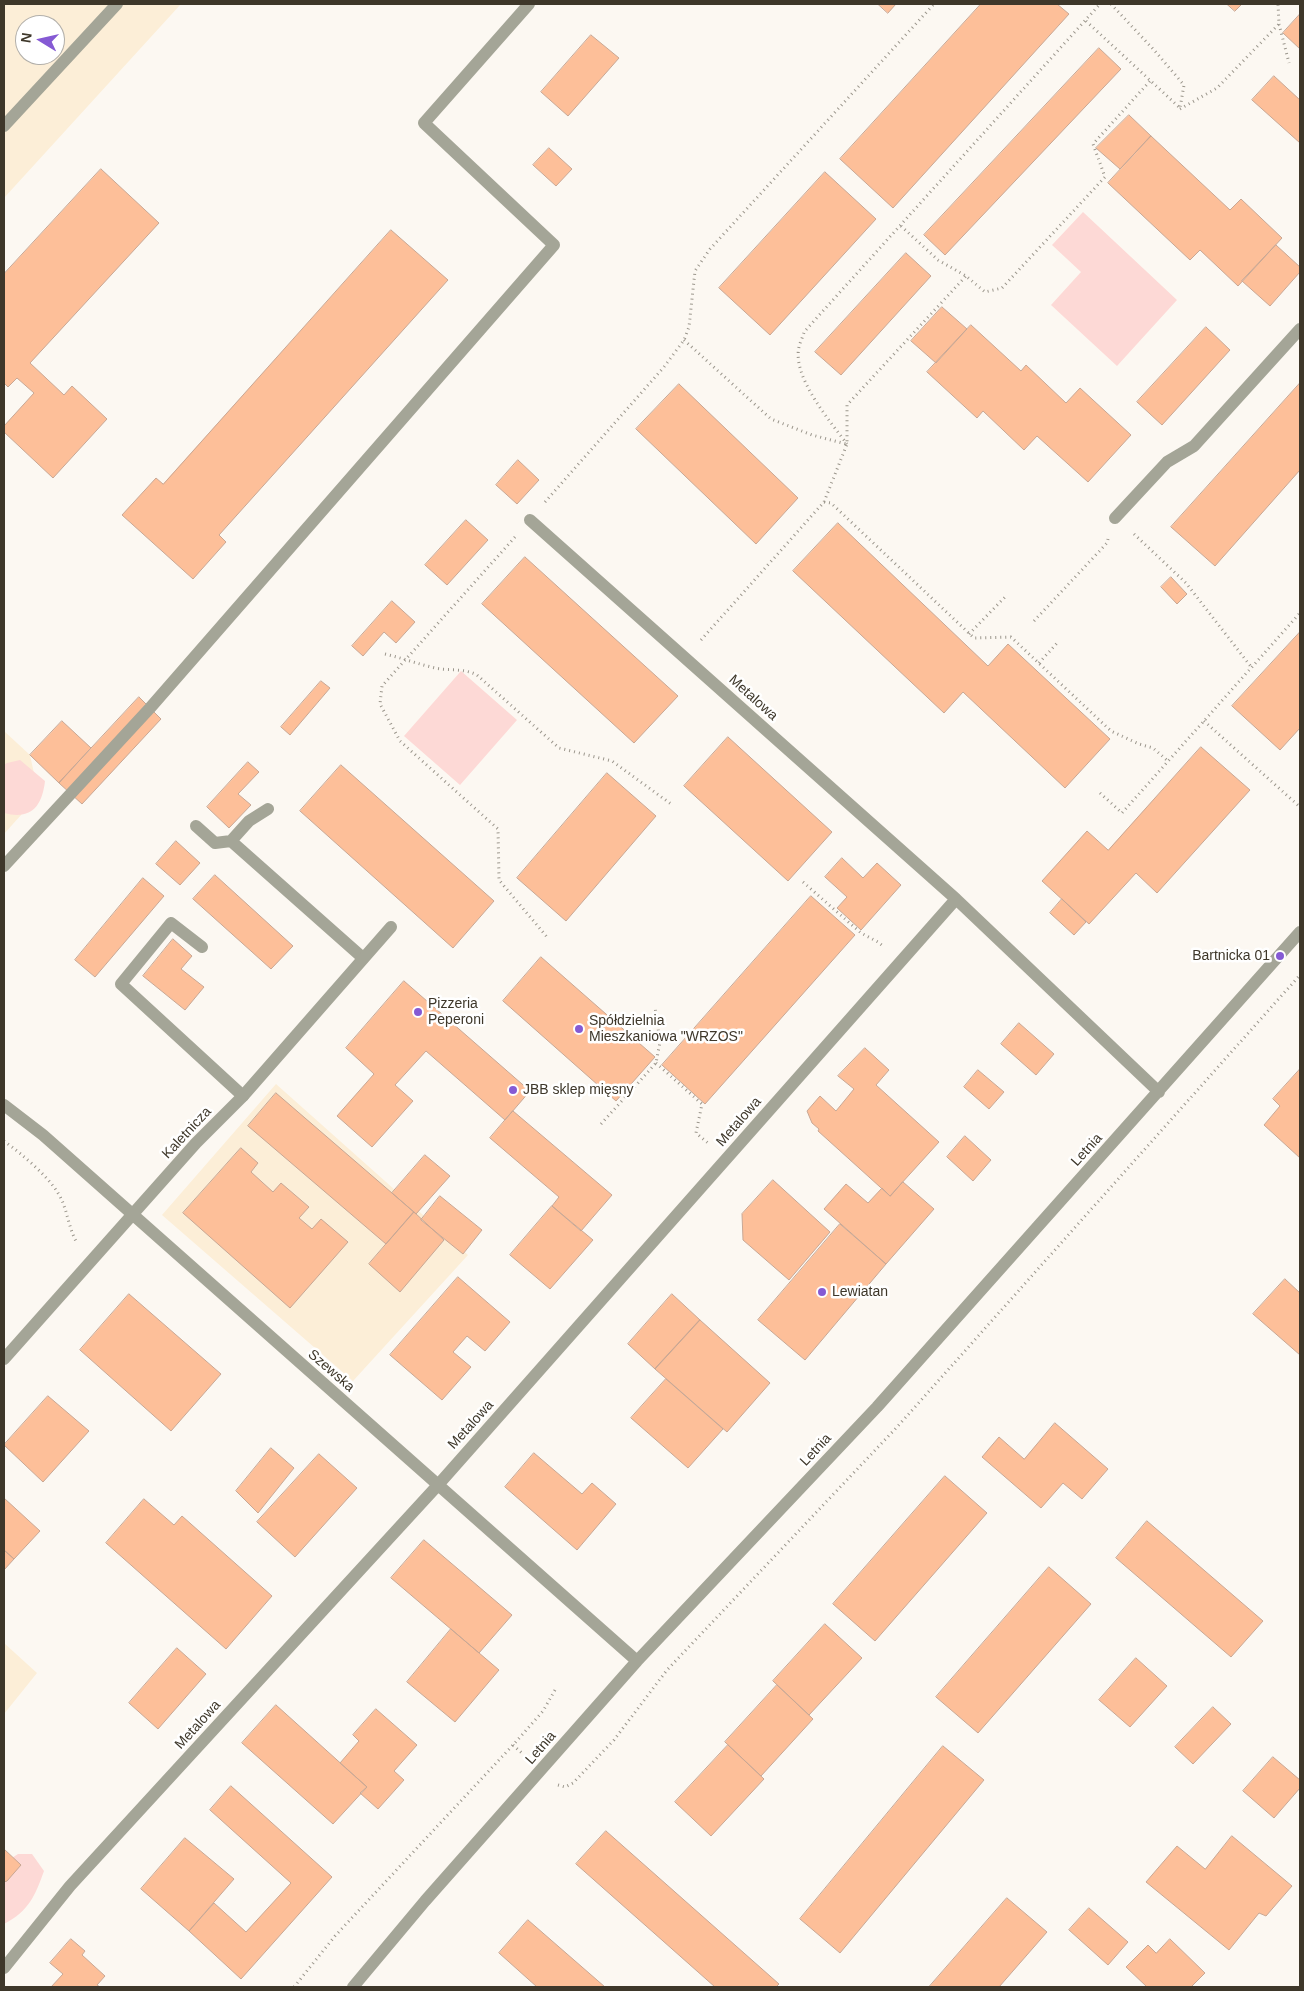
<!DOCTYPE html>
<meta charset="utf-8">
<style>
body{margin:0}
#map{position:relative;width:1304px;height:1991px;overflow:hidden;background:#fcf8f2;font-family:Arial,sans-serif}
canvas{display:block}
.frame{position:absolute;inset:0;border:5px solid #3e372a;pointer-events:none}
.north{position:absolute;left:15px;top:15px;width:50px;height:50px;box-sizing:border-box;background:#fff;border:1px solid #b2afaa;border-radius:50%;rotate:279deg;font-size:14px;font-weight:700;line-height:20px;text-align:center;color:#3e372a}
.north::after{content:'';display:block;margin:auto;width:18px;height:22px;background:#855ad4;clip-path:polygon(50% 0,100% 100%,50% 72%,0 100%)}
</style>
<div id="map">
<canvas width="1304" height="1991"></canvas>
<div class="frame"></div>
<div class="north">N</div>
</div>
<script>
const g = document.querySelector('canvas').getContext('2d');
g.lineJoin = 'round';
function paint(path, color) {
  g.fillStyle = color;
  g.fill(path, 'evenodd');
}
function stroke(path, color, width, dash) {
  g.strokeStyle = color;
  g.lineWidth = width;
  g.lineCap = dash ? 'butt' : 'round';
  g.setLineDash(dash || []);
  g.stroke(path);
}
function label(font, color, halo, rows, align = 'center') {
  g.font = font + ' Arial,sans-serif';
  g.lineWidth = 5;
  g.setLineDash([]);
  g.textBaseline = 'middle';
  g.strokeStyle = halo;
  g.fillStyle = color;
  for (const [text, x, y, turn = 0] of rows) {
    g.save();
    g.translate(x, y);
    g.rotate((+turn || 0) * Math.PI / 180);
    g.textAlign = isNaN(turn) ? turn : align;
    if (halo) g.strokeText(text, 0, 0);
    g.fillText(text, 0, 0);
    g.restore();
  }
}
const built = new Path2D(`
 M4 4H181L4 198ZM25 25H55V55H25Z
 M4 731 30 755 37 787 30 805 4 834Z
 M276 1084 468 1255 353 1381 162 1215Z
 M4 1643 37 1673 4 1714Z`);
const green = new Path2D(`
 M1083 212 1177 300 1117 366 1051 305 1081 272 1052 245Z
 M461 671 517 720 460 785 404 736Z
 M20 760 45 781C42 807 31 820 4 813V765L7 763Z
 M18 1854H32L44 1871C35 1896 29 1911 4 1924V1863Z`);
const building = new Path2D(`
 M878 4H896L888 13Z
 M981 4H1057L1069 14 893 208 840 159Z
 M1227 4H1242L1235 11Z
 M1300 14V49L1283 33Z
 M591 35 619 58 568 116 541 92Z
 M1099 48 1121 69 945 255 924 235Z
 M1274 76 1300 100V143L1252 100Z
 M1129 115 1151 136 1120 169 1096 148Z
 M1151 136 1230 210 1241 199 1282 238 1238 286 1200 250 1190 260 1108 183Z
 M549 148 572 169 556 186 533 165Z
 M101 169 159 223 30 363 64 395 72 386 107 419 53 478 4 432V426L34 393 17 378 8 387 4 383V274Z
 M825 172 876 219 770 335 719 288Z
 M391 230 448 280 219 535 226 542 193 579 122 515 156 478 163 484Z
 M1276 245 1300 267V272L1270 306 1242 281Z
 M906 253 931 276 841 375 815 352Z
 M942 307 967 329 936 363 911 341Z
 M971 325 1021 371 1026 365 1066 403 1080 388 1131 435 1088 482 1037 436 1024 450 983 411 977 418 927 372Z
 M1206 327 1230 350 1162 425 1137 402Z
 M1300 383V470L1215 566 1171 527Z
 M679 384 798 498 756 544 636 429Z
 M518 460 539 480 517 504 496 485Z
 M466 520 488 540 447 585 425 565Z
 M838 523 988 666 1008 644 1110 739 1065 788 963 692 944 713 793 571Z
 M525 557 678 696 634 743 482 604Z
 M1171 577 1187 594 1177 604 1161 587Z
 M392 601 415 622 396 643 384 632 363 656 352 646Z
 M1300 632V728L1280 750 1232 706Z
 M321 681 330 688 290 735 281 727Z
 M139 697 161 719 82 804 59 783Z
 M62 721 91 748 59 783 30 755Z
 M728 737 832 832 788 881 684 786Z
 M1201 747 1250 790 1157 893 1136 873 1089 924 1042 881 1087 831 1108 850Z
 M248 762 259 772 238 794 251 805 229 828 207 807Z
 M341 765 494 901 453 948 300 811Z
 M607 773 656 816 566 921 517 878Z
 M176 841 200 863 180 885 156 864Z
 M842 858 863 878 877 863 901 885 861 930 837 908 847 897 825 877Z
 M215 875 293 946 271 969 193 899Z
 M143 878 164 896 95 977 75 960Z
 M811 896 855 935 705 1104 662 1065Z
 M1062 899 1086 922 1074 935 1050 913Z
 M173 939 192 956 181 969 204 987 185 1010 143 976Z
 M541 957 655 1057 616 1101 503 1001Z
 M404 981 530 1091 505 1120 426 1051 395 1085 413 1101 372 1147 337 1116 374 1074 346 1048Z
 M1019 1023 1054 1054 1036 1075 1001 1044Z
 M865 1048 889 1070 876 1085 939 1142 890 1196 818 1131 819 1129 812 1123 807 1111 820 1096 836 1111 854 1089 838 1076Z
 M1300 1069V1158L1264 1125 1280 1106 1273 1099Z
 M978 1070 1004 1092 989 1109 964 1087Z
 M276 1093 414 1212 386 1244 248 1126Z
 M513 1111 612 1195 581 1231 552 1206 559 1197 490 1138Z
 M965 1136 991 1160 973 1181 947 1157Z
 M241 1148 258 1163 251 1172 273 1192 281 1183 309 1207 299 1218 312 1229 321 1219 348 1242 290 1308 183 1213Z
 M425 1155 450 1176 416 1214 392 1193Z
 M773 1180 830 1232 789 1280 743 1240 742 1214Z
 M903 1182 934 1209 886 1264 824 1209 846 1184 868 1203 882 1188 890 1196Z
 M440 1196 482 1230 463 1254 421 1220Z
 M552 1206 593 1240 550 1289 510 1255Z
 M414 1212 444 1240 400 1292 369 1264Z
 M840 1224 886 1264 805 1360 758 1320Z
 M458 1277 510 1322 485 1351 467 1336 453 1352 471 1367 442 1400 390 1355Z
 M1285 1279 1300 1293V1355L1253 1314Z
 M129 1294 221 1374 171 1431 80 1350Z
 M672 1294 700 1320 655 1369 628 1344Z
 M700 1320 770 1383 727 1432 655 1369Z
 M666 1379 723 1429 688 1468 631 1418Z
 M48 1396 89 1431 43 1482 4 1445Z
 M1055 1423 1108 1469 1082 1499 1063 1483 1041 1508 982 1457 999 1437 1024 1459Z
 M271 1448 294 1468 258 1513 236 1491Z
 M534 1453 582 1494 592 1483 616 1504 577 1550 505 1487Z
 M319 1454 357 1488 295 1557 257 1522Z
 M945 1476 987 1513 875 1641 833 1604Z
 M4 1498 40 1531 14 1559 4 1550Z
 M144 1499 174 1525 182 1516 272 1596 226 1649 106 1543Z
 M1147 1521 1263 1621 1231 1657 1116 1558Z
 M424 1540 512 1615 479 1653 391 1578Z
 M4 1550 14 1559 4 1570Z
 M1049 1567 1091 1604 978 1733 936 1697Z
 M825 1624 862 1658 809 1715 773 1681Z
 M451 1629 499 1670 455 1722 407 1682Z
 M177 1648 206 1674 158 1729 129 1703Z
 M1136 1658 1167 1686 1130 1727 1099 1700Z
 M777 1685 813 1719 761 1776 725 1742Z
 M276 1705 367 1787 333 1824 242 1743Z
 M1213 1707 1231 1724 1193 1764 1175 1747Z
 M376 1709 417 1745 394 1771 404 1780 378 1809 360 1793 367 1787 340 1763 359 1741 353 1735Z
 M728 1745 764 1779 711 1836 675 1802Z
 M943 1746 984 1780 840 1953 800 1919Z
 M1273 1757 1300 1780V1788L1274 1818 1243 1791Z
 M231 1786 332 1877 241 1979 189 1931 214 1903 246 1932 291 1883 210 1810Z
 M606 1831 779 1984 776 1987H715L576 1864Z
 M1232 1836 1292 1886 1266 1916 1259 1913 1229 1950 1146 1882 1177 1846 1205 1869Z
 M185 1838 234 1879 189 1931 141 1889Z
 M4 1849 21 1865 7 1881 4 1882Z
 M1007 1898 1047 1932 999 1987H929Z
 M1089 1908 1128 1942 1108 1965 1069 1930Z
 M528 1920 605 1987H537L499 1953Z
 M71 1939 85 1951 82 1955 105 1976 97 1985 100 1987H51L63 1974 50 1963Z
 M1170 1939 1205 1973 1191 1987H1147L1126 1967 1148 1945 1156 1953Z`);
const path = new Path2D(`
 M1111 4 1154 50 1184 85 1180 108
 M1086 21 1180 108
 M1279 24 1289 63
 M1180 109 1217 88 1279 24 1278 4
 M901 226 938 260 966 276 985 292 1002 288 1105 177 1093 144 1150 81
 M684 340 771 419 812 435 846 444
 M847 444C830 421 792 377 799 347 800 342 803 337 804 332L1100 4
 M545 502 664 367 684 340 689 327 695 271 710 249 934 4
 M824 502 831 503 974 638 1011 637 1111 731 1139 744 1153 748 1168 761
 M1134 534 1186 583 1252 668
 M515 537 382 686 380 704 400 741 498 829 499 880 547 937
 M1034 621 1107 543 1108 539
 M969 634 1007 595
 M701 640 824 502 847 444V405L966 276
 M385 654C402 658 418 664 435 668 449 671 464 668 477 675L559 748 612 761 671 804
 M1039 663 1058 642
 M1204 721 1300 807
 M1100 793 1122 813 1300 613
 M803 882 861 933 878 942 884 947
 M656 1063 702 1104 696 1133 708 1143
 M601 1124 656 1063 660 1042 655 1007
 M4 1141C23 1155 55 1181 63 1203 68 1216 70 1231 77 1243
 M513 1745 524 1755
 M558 1785 565 1787 573 1783 614 1740 667 1670 898 1426 1300 975
 M294 1987 335 1936 513 1745 543 1711 555 1690`);
const lane = new Path2D(`
 M4 126 117 4
 M1115 518 1167 462 1194 446 1300 329
 M196 826 215 843 231 841 363 958
 M231 841 249 821 268 809
 M4 866 150 708 554 245 424 123 529 4
 M202 947 171 923 121 984 243 1096`);
const street = new Path2D(`
 M530 520 956 899
 M4 1105 43 1135 637 1661
 M4 1359 196 1143 243 1096 391 927
 M4 1968 70 1886 438 1485 956 899 1159 1092
 M353 1987 425 1901 637 1661 877 1407 1300 932`);
const markers = [
 [1280,956,5,"#855ad4"],
 [418,1012,5,"#855ad4"],
 [579,1029,5,"#855ad4"],
 [513,1090,5,"#855ad4"],
 [822,1292,5,"#855ad4"]
];
const streetNames = [
 ["Metalowa",753,698,42],
 ["Metalowa",739,1122,-49],
 ["Kaletnicza",187,1133,-47],
 ["Letnia",1087,1150,-48],
 ["Szewska",331,1371,41],
 ["Metalowa",471,1425,-48],
 ["Letnia",816,1450,-47],
 ["Metalowa",198,1725,-48],
 ["Letnia",541,1748,-49]
];
const poiNames = [
 ["Bartnicka 01",1270,956,"right"],
 ["Pizzeria",428,1004],
 ["Peperoni",428,1020],
 ["Spółdzielnia",589,1021],
 ["Mieszkaniowa \"WRZOS\"",589,1037],
 ["JBB sklep mięsny",523,1090],
 ["Lewiatan",832,1292]
];
paint(built, '#fceed7');
paint(green, '#fdd9d6');
paint(building, '#fdbf99');
stroke(building, '#c8a794', 1);
stroke(path, '#9b968c', 3, [1, 4]);
stroke(lane, '#a4a597', 12);
stroke(street, '#a4a597', 12);
for (const [x, y, r, color] of markers) {
  const dot = new Path2D();
  dot.arc(x, y, r, 0, 2 * Math.PI);
  g.fillStyle = color;
  g.fill(dot);
  stroke(dot, '#fff', 2);
}
label('14px', '#3e372a', '#fff', streetNames);
label('14px', '#3e372a', '#fff', poiNames, 'left');
</script>
